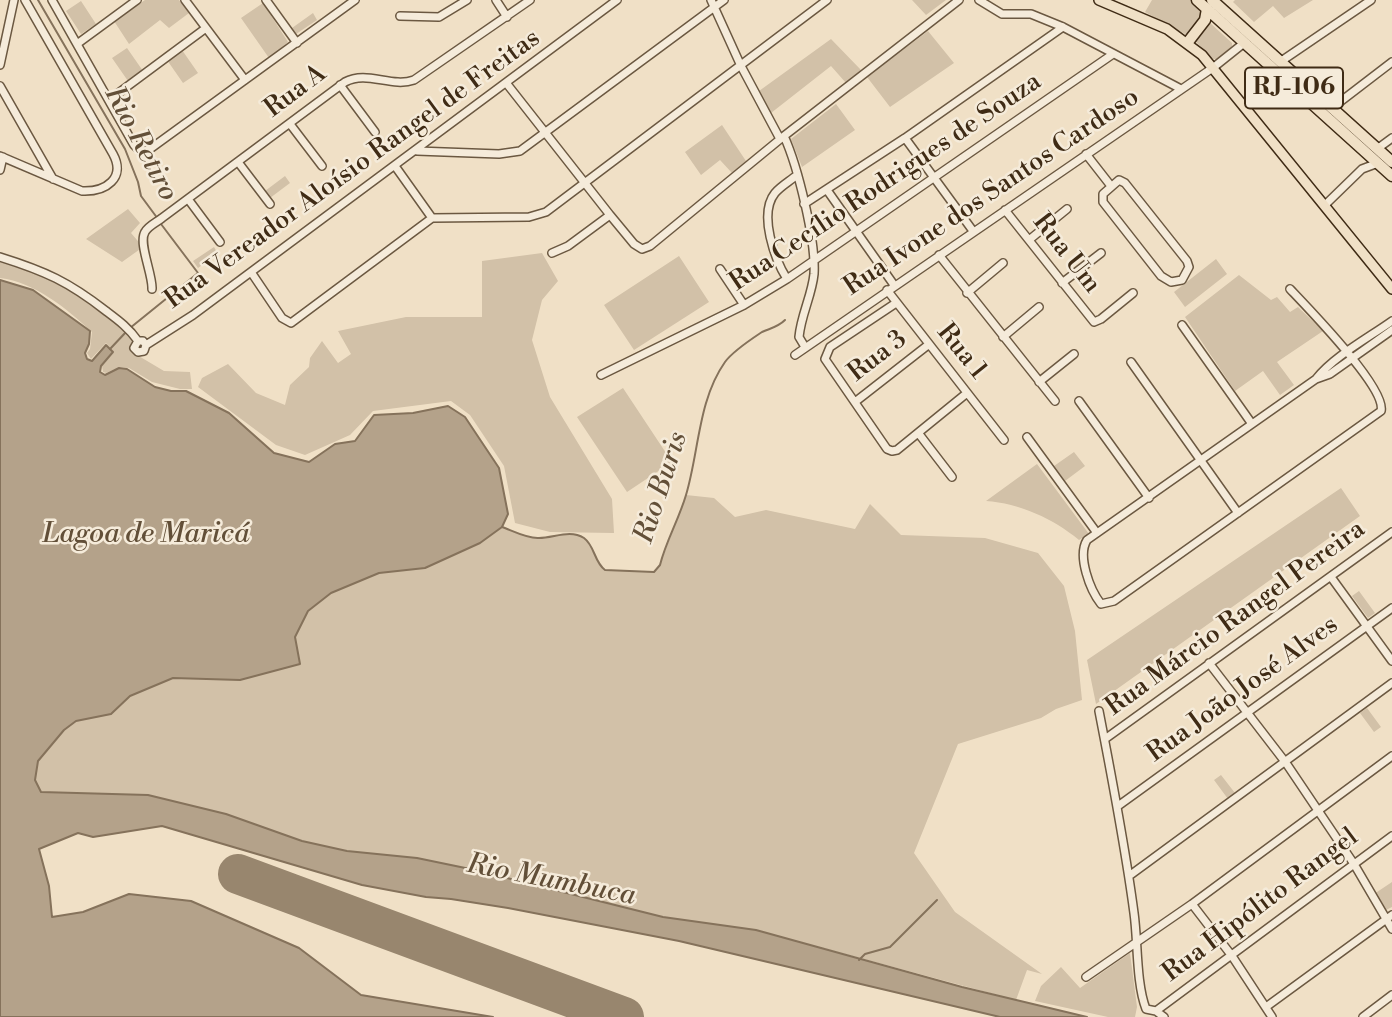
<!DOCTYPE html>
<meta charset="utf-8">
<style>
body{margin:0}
canvas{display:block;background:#f0e0c6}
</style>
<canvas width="1392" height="1017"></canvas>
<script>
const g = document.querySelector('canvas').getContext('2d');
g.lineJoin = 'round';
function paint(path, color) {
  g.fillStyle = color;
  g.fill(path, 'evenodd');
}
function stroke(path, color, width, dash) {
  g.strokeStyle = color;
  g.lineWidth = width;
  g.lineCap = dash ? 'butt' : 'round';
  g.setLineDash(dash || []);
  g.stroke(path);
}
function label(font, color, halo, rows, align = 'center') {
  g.font = font + ' "Libre Bodoni",serif';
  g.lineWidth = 5;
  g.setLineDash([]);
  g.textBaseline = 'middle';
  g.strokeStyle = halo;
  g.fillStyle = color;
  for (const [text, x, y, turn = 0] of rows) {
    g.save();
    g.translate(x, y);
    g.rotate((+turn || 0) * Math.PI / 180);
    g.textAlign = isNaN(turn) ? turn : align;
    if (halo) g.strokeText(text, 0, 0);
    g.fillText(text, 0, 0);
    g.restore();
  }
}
const green = new Path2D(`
 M145 0H179L189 13 169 28 160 20 129 44 114 21Z
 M912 0H946L926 15Z
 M1152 0H1191L1203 10V18L1191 33 1185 34 1145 12Z
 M1235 0H1313L1284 18 1273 6 1254 22 1233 2Z
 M81 1 96 24 81 34 66 11Z
 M263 3 288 42 269 58 241 18Z
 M313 13 317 20 296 34 292 28Z
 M1209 22 1232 43V46L1218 59H1213L1196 42 1195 37Z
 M928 31 954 63 890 107 867 77Z
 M831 39 861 70 846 83 831 66 771 113 759 91Z
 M127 48 143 71 128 81 112 58Z
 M182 50 198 73 183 83 167 60Z
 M836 104 855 130 802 167 791 139Z
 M722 125 746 161 732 173 720 160 701 175 685 152Z
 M285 176 290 183 270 198 265 191Z
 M128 209 140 223 131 233 143 247 122 262 86 239Z
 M214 247 218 254 198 268 193 261Z
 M542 253 558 281 542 300 532 340 550 397 612 499 614 533 550 532 515 523 504 466 470 415 451 401 373 411 350 435 305 455 276 445 198 387 202 378 228 364 256 393 285 405 290 385 309 367 310 358 322 341 338 363 351 354 338 331 406 317H482V261Z
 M679 256 709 302 634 350 604 305Z
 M1216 259 1227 274 1185 307 1174 292Z
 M0 261 27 268 67 284 132 336V352L164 371 190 372 192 389H180L152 382 129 368 120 367 106 373 103 372 102 366 114 352 106 343 91 359 87 353 90 349 92 332C67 309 35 282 0 278Z
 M1239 275 1271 300 1277 297 1290 312 1298 307 1323 331 1277 362 1294 385 1280 395 1263 371 1235 391 1185 317Z
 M623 388 672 462 627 492 577 417Z
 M1074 452 1085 466 1065 481 1054 466Z
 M1037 464 1089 534 1079 540C1054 519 1019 503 986 501Z
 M1341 488 1360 516 1096 704 1087 660Z
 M686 495 714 498 735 517 766 510 855 529 870 504 901 535 985 538 1038 553 1064 586 1075 631 1082 700 1056 709 1041 718 958 744 914 853 955 912 1042 974 1027 970 1016 1000 756 930 663 917 475 870 417 858 347 851 302 841 226 814 148 795 41 792 35 780 38 761 64 730 76 721 111 714 130 696 173 678 240 680 299 664 295 637 308 611 331 593 379 573 425 568 480 543 502 527C513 531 528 538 539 538 554 538 570 529 584 538 595 546 594 562 605 570L654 572 660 565Z
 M1359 591 1375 613 1368 618 1352 596Z
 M1367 708 1381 727 1374 732 1360 713Z
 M1221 775 1235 793 1228 799 1214 780Z
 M1392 882V907L1384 911 1374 894Z
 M1130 953 1137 1007 1135 1017H1108L1035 1001 1041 986 1061 967 1080 988Z`);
const water = new Path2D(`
 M0 280 33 290 90 331 89 344 85 353 87 359 92 361 106 345 113 352 101 366 100 372 105 375 119 368 127 369 155 387 171 391H186L229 413 274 453 309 462 335 444 355 441 374 415 413 413 448 406 465 417 499 468 508 514 502 527 480 543 425 568 379 573 331 593 308 611 295 637 300 664 240 680 173 678 130 696 111 714 76 721 64 730 38 761 35 780 41 792 148 795 226 814 302 841 347 851 417 858 475 870 663 917 756 930 962 987 1087 1017H1000L679 941 508 908 451 899 426 897 362 885 162 826 93 837 78 833 39 849 49 886 52 917 83 912 129 894 191 901 299 948 361 995 493 1017H0Z`);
const stream = new Path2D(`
 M38 0 125 149 138 182 141 196 158 219
 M130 328 198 273 161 224
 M110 349 126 332
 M502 527C513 531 528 539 539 538 554 538 570 529 584 538 595 546 594 562 605 570L654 572 660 565C666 541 679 519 686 495 699 452 698 400 725 362 733 351 750 340 762 332 771 328 778 327 785 320
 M859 960 865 954 890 947 937 900`);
const runway = new Path2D(`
 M238 874 624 1017`);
const minor = new Path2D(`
 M52 0 134 145 141 152 150 149 355 0
 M185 0 245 80
 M266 0 297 43
 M496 0 507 17
 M711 0 741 66 780 139
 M979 0 1002 14H1031L1063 27 1181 89
 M400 16 439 17 467 0
 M77 44 137 0
 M1280 62 1371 0
 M0 65 14 0
 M507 84 610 215 634 244 642 249 650 246 784 136 959 0
 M340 85 375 132
 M0 86 53 179
 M109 100 206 28
 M1332 108 1392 62
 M290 124 322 166
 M784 136C798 167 816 240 814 274 812 295 801 315 799 337L805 347
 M905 138 973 231
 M1377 149 1392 138
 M417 151 499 154 520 151 724 0
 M1086 154 1111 186
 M0 156 82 191C106 192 126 178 113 154L25 0
 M238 162 270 204
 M395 166 432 218
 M0 170 3 157
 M1119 180 1125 183 1187 261 1189 267 1182 280 1171 282 1161 276 1103 202V194Z
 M827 190 894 285
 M188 199 220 242
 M804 204 905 138 1063 27
 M1325 205 1362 169 1378 163
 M1005 210 1094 322 1101 319 1133 293
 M1029 240 1067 209
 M552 253 568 246 610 215
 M939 255 1055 401
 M0 257C45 271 69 282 106 311 118 320 129 328 138 341
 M720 269 744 305
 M251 272 282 318 291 323 432 218 529 217 546 212 827 0
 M787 279C775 260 758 214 775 193 781 186 790 181 797 175
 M1062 283 1101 253
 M152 289C153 275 138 243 145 232 148 226 157 222 162 218L345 82C367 70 391 88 414 80L530 0
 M1290 289C1308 308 1387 389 1381 411L1114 601 1101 604C1090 590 1077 556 1087 540L1316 379C1333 357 1368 338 1392 321
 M887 290 1004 440
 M967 293 1003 263
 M896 303 830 347 825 359 887 449 892 451 897 450 967 393
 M1182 325 1252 424
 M1003 337 1039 307
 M146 345 143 341H138L134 348 138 352 144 351 146 345 193 315 617 0
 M795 355 1214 67 1244 43
 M1131 362 1238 513
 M601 375 744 305 787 279 1113 54
 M1316 379 1330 374 1392 330
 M1039 382 1074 354
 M1079 401 1149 498
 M855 402 928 345
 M919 434 952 477
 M1027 437 1097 533
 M1331 577 1392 661
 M1209 663 1286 763 1354 864 1392 929
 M1099 711C1112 778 1125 845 1134 913 1138 941 1136 983 1146 1009L1156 1011 1164 1017
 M1105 739 1392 532
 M1118 806 1392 608
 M1129 876 1392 683
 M1192 904 1232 956 1272 1017
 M1086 977 1192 904 1392 756
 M1266 1007 1392 915
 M1156 1011 1392 836
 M1363 1017 1392 995`);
const major = new Path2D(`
 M1099 0 1167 29 1202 55 1392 289`);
const highway = new Path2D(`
 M1197 0 1392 176
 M1212 0 1392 162
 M1188 42 1205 20 1207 9`);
const shields = [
 [1294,88,98]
];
const shieldNames = [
 ["RJ-106",1294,88]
];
const streetNames = [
 ["Rua A",296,92,-37],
 ["Rua Vereador Aloísio Rangel de Freitas",353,170,-36],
 ["Rua Cecílio Rodrigues de Souza",886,183,-34],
 ["Rua Ivone dos Santos Cardoso",992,193,-34],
 ["Rua Um",1066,254,52],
 ["Rua 1",961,352,51],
 ["Rua 3",878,357,-38],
 ["Rua Márcio Rangel Pereira",1236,619,-36],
 ["Rua João José Alves",1243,690,-36],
 ["Rua Hipólito Rangel",1261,906,-37]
];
const waterNames = [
 ["Rio Retiro",140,144,62],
 ["Rio Buris",662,488,-72],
 ["Lagoa de Maricá",146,535],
 ["Rio Mumbuca",551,881,11]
];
paint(green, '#d2c1a8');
paint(water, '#b4a28a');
stroke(water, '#85725b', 2);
stroke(stream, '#85725b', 2);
stroke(runway, '#98866e', 40);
stroke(minor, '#6b5841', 10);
stroke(major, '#3f2b15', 12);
stroke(highway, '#3f2b15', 13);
stroke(minor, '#f5ebda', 7);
stroke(major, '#f0e0c6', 9);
stroke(highway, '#f0e0c6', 10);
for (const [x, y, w] of shields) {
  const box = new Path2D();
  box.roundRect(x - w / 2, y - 20.5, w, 41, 5);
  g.fillStyle = '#f5ebda';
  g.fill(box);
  stroke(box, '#3f2b15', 2);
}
label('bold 24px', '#3f2b15', null, shieldNames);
label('26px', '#3f2b15', '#f5ebda', streetNames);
label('italic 28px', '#624f38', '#f5ebda', waterNames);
</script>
